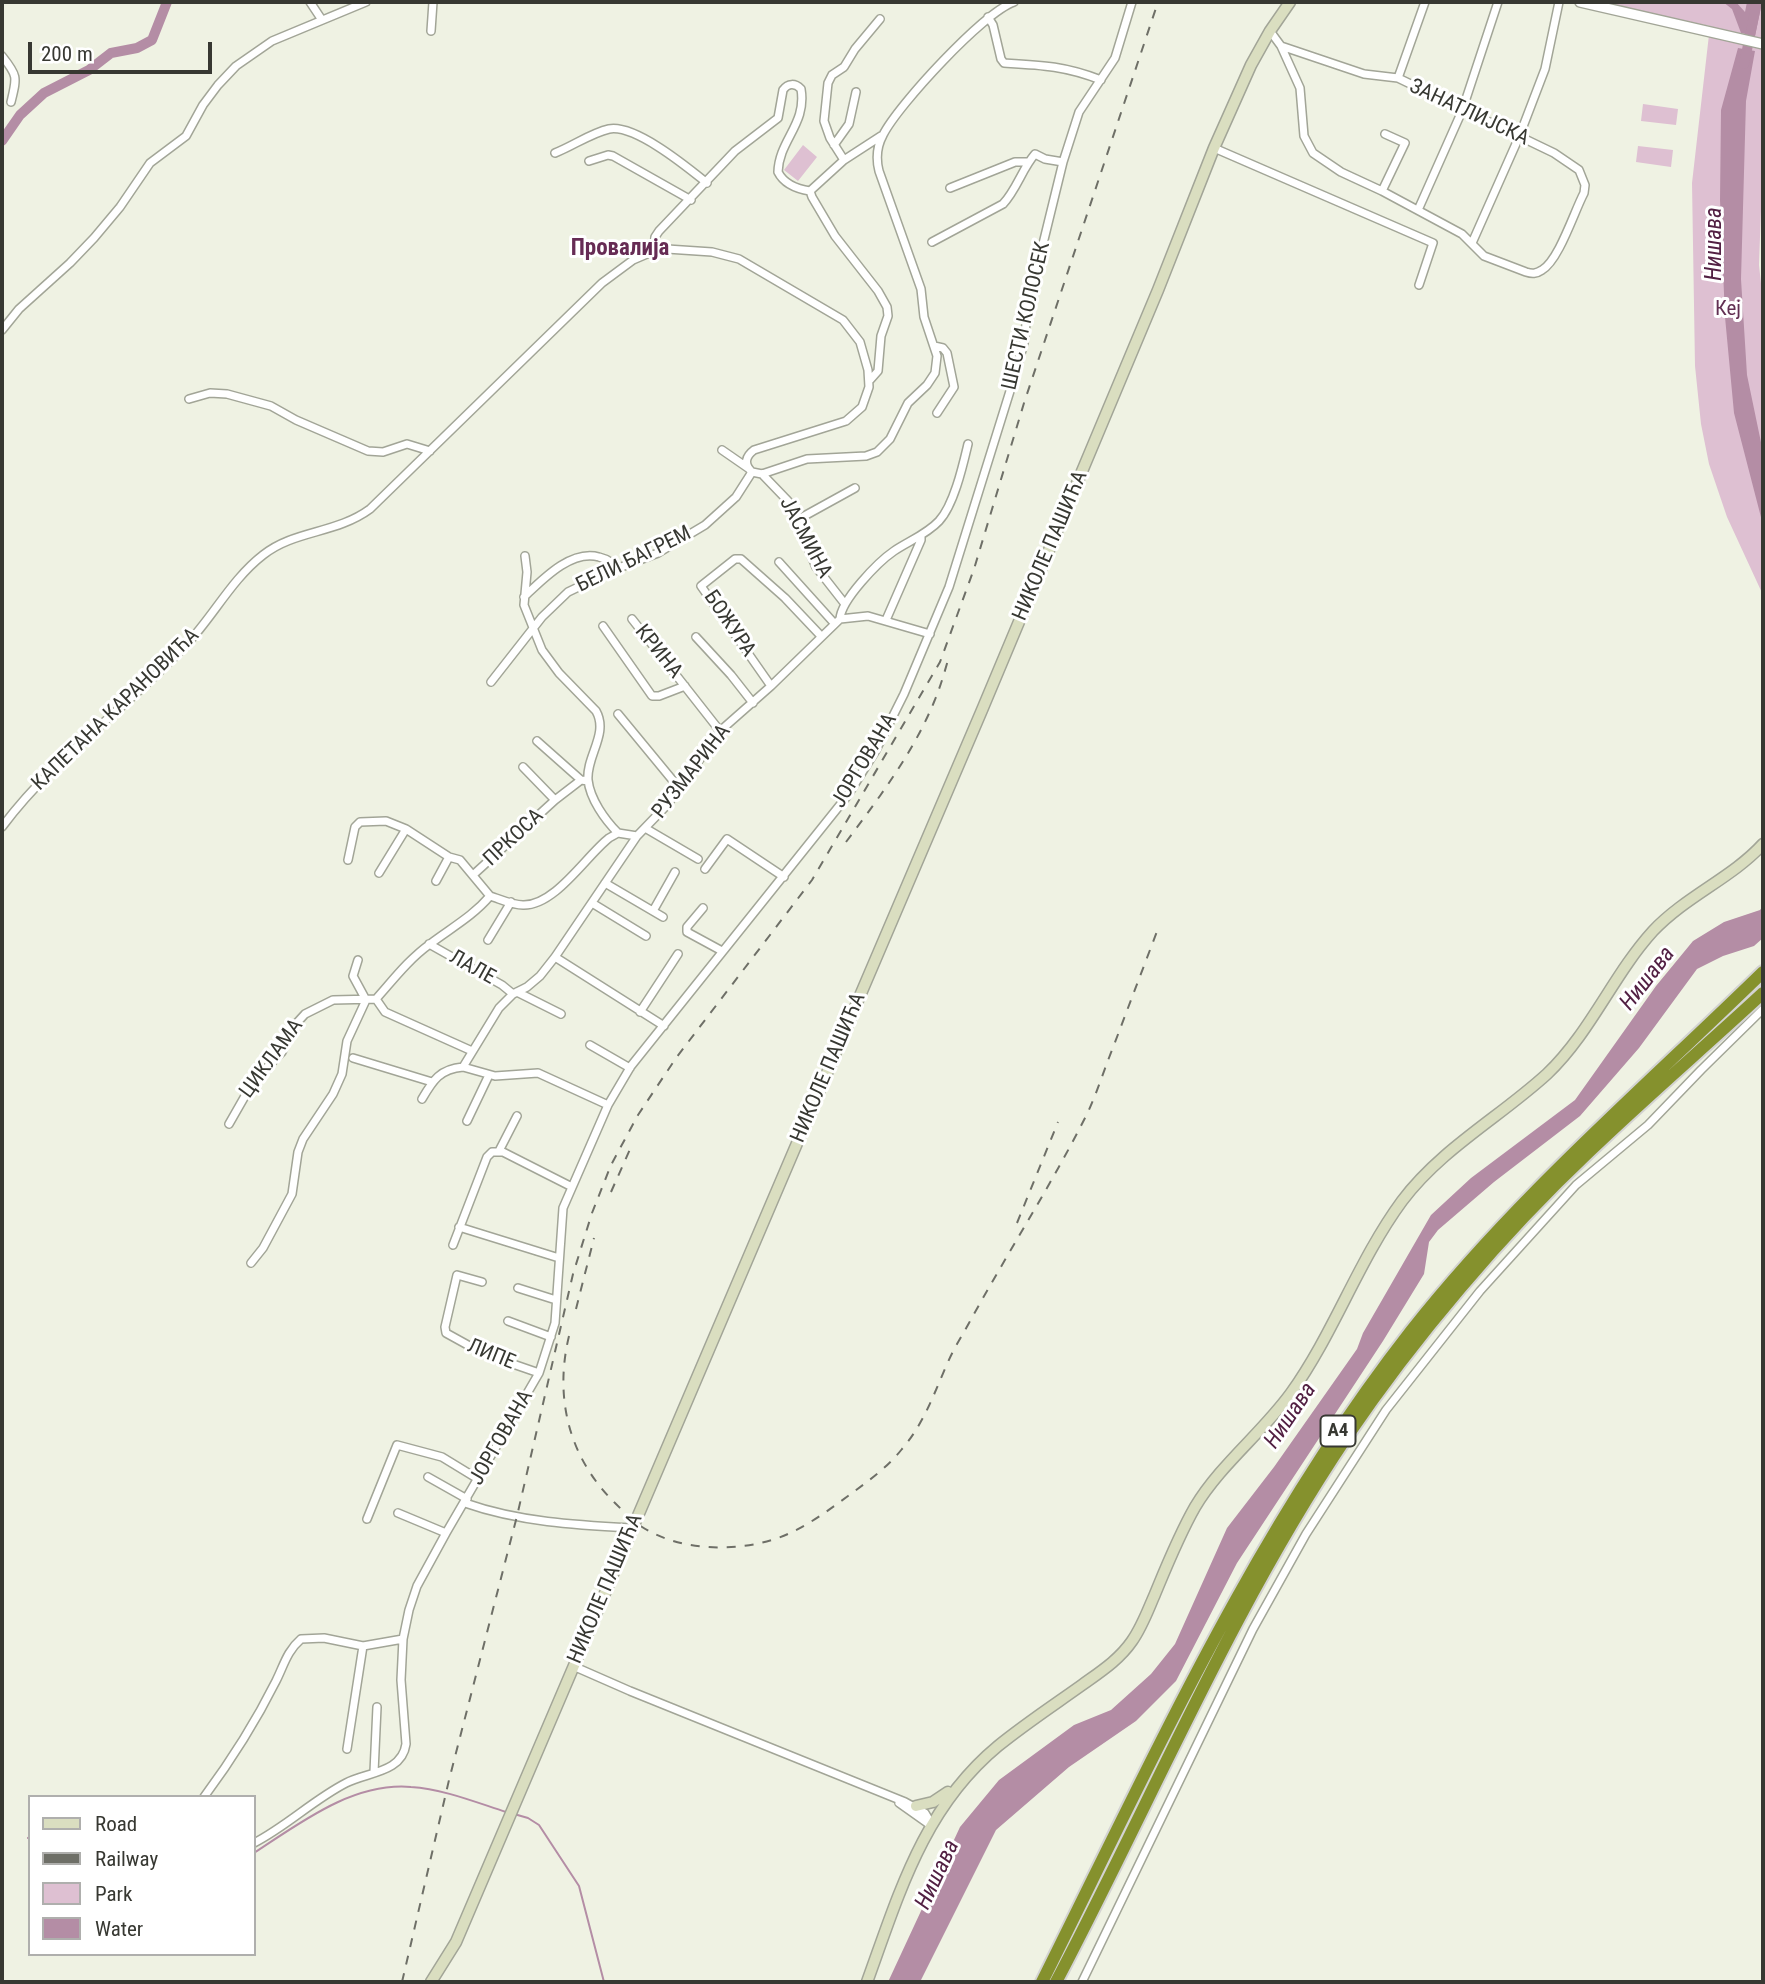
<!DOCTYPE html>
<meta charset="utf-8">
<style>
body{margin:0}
#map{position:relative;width:1765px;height:1984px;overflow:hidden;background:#eff2e3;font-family:"Roboto Condensed",sans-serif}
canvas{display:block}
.frame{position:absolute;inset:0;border:4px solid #373832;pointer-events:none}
.legend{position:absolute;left:28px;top:1795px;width:228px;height:161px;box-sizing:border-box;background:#fff;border:2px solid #afafad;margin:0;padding:9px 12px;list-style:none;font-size:21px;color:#373832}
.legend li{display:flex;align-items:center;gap:14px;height:35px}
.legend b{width:35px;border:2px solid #afafad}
.scale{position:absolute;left:28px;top:42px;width:184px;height:32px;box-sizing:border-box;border:4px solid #373832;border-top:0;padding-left:9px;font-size:21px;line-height:24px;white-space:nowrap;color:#373832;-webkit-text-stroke:5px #fff;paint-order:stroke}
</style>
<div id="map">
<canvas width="1765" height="1984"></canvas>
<div class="frame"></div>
<ul class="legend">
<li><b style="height:9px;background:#dadec0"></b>Road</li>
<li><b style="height:9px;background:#6e6f67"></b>Railway</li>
<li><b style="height:19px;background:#dec0d2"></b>Park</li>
<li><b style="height:19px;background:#b48da5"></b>Water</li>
</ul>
<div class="scale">200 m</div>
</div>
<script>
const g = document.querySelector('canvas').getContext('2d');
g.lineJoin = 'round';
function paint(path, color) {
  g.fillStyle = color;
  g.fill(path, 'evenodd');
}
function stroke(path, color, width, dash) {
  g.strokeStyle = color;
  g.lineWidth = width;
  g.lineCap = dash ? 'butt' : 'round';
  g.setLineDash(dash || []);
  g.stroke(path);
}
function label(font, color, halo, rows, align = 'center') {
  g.font = font + ' "Roboto Condensed",sans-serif';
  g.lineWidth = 6;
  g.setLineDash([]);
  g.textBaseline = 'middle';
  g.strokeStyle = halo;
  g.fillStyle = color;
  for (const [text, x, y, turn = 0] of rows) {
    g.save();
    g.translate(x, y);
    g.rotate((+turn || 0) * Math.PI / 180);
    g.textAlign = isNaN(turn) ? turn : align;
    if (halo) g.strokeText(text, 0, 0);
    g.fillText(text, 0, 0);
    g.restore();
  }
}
const green = new Path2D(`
 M1596 2H1763V153L1759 265 1763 302V595L1727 517 1709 464 1701 424 1695 366 1692 183 1710 26Z
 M1643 104 1678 109 1676 125 1641 121Z
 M803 145 817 157 798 181 784 170Z
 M1638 146 1673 150 1671 167 1636 162Z`);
const water = new Path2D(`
 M1723 2H1736L1745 12 1747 2H1762L1755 36 1741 33 1732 9Z
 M1738 48 1755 51 1746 101 1741 279 1747 375 1763 452V525L1734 413 1725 317 1720 200 1721 110Z
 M1763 906V938L1754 946 1723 956 1697 969 1639 1048 1580 1116 1494 1182 1438 1230 1429 1242 1424 1274 1383 1341 1237 1563 1176 1681 1136 1721 1069 1767 996 1830 920 1982H888L960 1827 999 1780 1074 1725 1111 1710 1151 1674 1175 1644 1227 1528 1274 1467 1357 1349 1363 1333 1431 1215 1471 1178 1575 1100 1656 986 1693 941 1724 922 1760 910Z`);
const stream = new Path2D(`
 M514 1814 528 1818 539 1825 579 1886 604 1982
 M28 1838 30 1837
 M254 1853C300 1823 353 1782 411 1787 443 1789 475 1802 506 1812`);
const river = new Path2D(`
 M1744 64 1757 2
 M2 141 20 115 44 93 89 70 111 53 137 48 152 40 167 2`);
const minor = new Path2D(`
 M310 2 322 20
 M988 17 993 25 1001 59 1004 63C1041 65 1066 66 1101 80
 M431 31 433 2
 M1270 31 1281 46 1364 74 1398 78 1554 153 1579 170 1585 185 1584 193C1574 212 1559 260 1542 270 1536 274 1532 274 1526 272L1484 256 1462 234 1382 191 1341 172 1313 153 1304 136 1300 88 1281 46
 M2 56C18 76 17 77 11 102
 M1398 78 1425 2
 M834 145 849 124 856 92
 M1214 148 1433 243 1419 285
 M555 153C573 146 591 133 609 129 635 124 687 167 707 183
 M844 160 830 138 824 121 828 83 832 75 844 67 855 49 880 19
 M589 161 608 155 613 156 691 200
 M950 188 1015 162H1028
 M1382 191 1405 143 1385 134
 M1418 210 1462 111 1498 2
 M932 242 1003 204C1017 189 1022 169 1035 154L1045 159 1063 162
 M1472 243 1519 137 1545 69 1559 2
 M654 251 655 237 659 231 735 151 778 118 783 90C788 83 795 83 801 89 807 124 779 140 778 172 784 184 797 189 810 191
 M2 330 19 309 70 263 94 238 120 207 150 163 186 136 203 105 218 85 236 66 272 41 366 2
 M934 346 943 348 947 353 954 387 937 413
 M870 380 878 371 881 336 888 316 887 307 878 291 835 236 812 197 810 191 844 160 881 136
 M189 399 210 393 227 394 271 406 296 420 368 451 383 452 407 444 430 451
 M722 450 748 468
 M762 474 788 501 816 567 845 604
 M797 520 855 488
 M525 556 527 572 524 605 542 650 559 673 596 711C609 734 586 756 588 780 590 799 605 820 618 833
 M779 562 834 623
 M524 597C542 580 571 549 599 557 607 559 613 562 616 569
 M632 619 720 731
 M840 619C841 600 878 562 894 551 909 541 927 534 939 521 954 505 963 465 968 444
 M886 620 921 540V536
 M603 626 652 696H659L685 686
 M696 637 731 675 753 703
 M491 682 542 617 568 592 616 569 658 553 705 525 736 497 752 472
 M771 686 701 586 735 559H741L785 598 821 636
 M618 714 679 788
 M537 741 581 780
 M523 767 555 800
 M2 827C54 757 128 707 187 644 214 615 232 579 263 555 294 530 336 534 370 509L602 283 633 260 654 251 667 249 712 252 739 259 843 320 860 342 868 370 869 387 862 407 846 421 754 450C746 456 743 464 752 472L762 474 807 459 866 456 877 452 890 439 908 403 927 385 935 373 937 356 924 317 921 289 879 171C876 159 877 146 883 135 898 105 984 12 1014 2
 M645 828 698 859
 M348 860 355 827 360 822 386 821 406 829
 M705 869 727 839 784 877
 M379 873 406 829 449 857 460 860 490 896
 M473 875 555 800 581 780 588 781
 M436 881 449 857
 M605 883 663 917
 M592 903 646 936
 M703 908 687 927V932L722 951
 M653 911 675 872
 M488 940 511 902
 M429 944 502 985 513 994
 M555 957 664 1026
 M517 992 561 1014
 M376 999 385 1012 472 1051
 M640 1012 678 954
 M590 1045 630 1068
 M353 1058 432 1082
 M463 1067 495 1076 538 1073 608 1105
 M422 1099C433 1080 440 1069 463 1067L499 1008 513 994 527 987 540 976 555 957 637 836
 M467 1121 489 1075
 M229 1124 253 1082 282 1052 294 1026 305 1014 333 1000 376 999C393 980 409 959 430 944 451 928 473 916 490 896 500 899 512 905 523 905 555 906 586 856 609 838L618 833 637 836 667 805 720 731 771 686 840 619 868 616 930 634
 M499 1151 517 1116
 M459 1227 559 1258
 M453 1245 487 1157 492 1152H503L572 1187
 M251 1263 263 1248 292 1194 298 1152 303 1139 333 1094 342 1074 347 1041 366 1000 353 976 358 960
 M482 1282 457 1275 445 1327 446 1333 484 1354 539 1373
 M518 1288 556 1300
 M508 1321 551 1337
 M428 1477 467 1499
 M465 1503C519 1522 576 1525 632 1528
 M398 1513 446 1533
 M367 1519 397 1445 442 1457 478 1479
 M573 1666 630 1691 905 1802 925 1813 931 1823
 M347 1749 363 1646
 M374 1772 377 1707
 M204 1797C230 1762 257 1719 276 1681 284 1665 287 1651 301 1639L324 1638 363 1646 403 1639
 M899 1803 930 1825
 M254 1843C287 1826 313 1800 346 1783 367 1772 402 1773 406 1744L401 1680 403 1639 409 1610 417 1586 446 1533 539 1373 555 1323 563 1208 608 1105 631 1066 848 795 876 750 904 694 949 587 1015 375 1024 343 1028 305 1063 162 1079 112 1115 58 1132 2
 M1082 1982 1253 1629 1306 1534 1386 1410 1480 1291 1576 1185 1648 1125 1701 1070 1763 1009`);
const tertiary = new Path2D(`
 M1580 2 1763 44`);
const secondary = new Path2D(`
 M916 1806 933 1802 948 1792
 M431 1982 456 1942 982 710 1158 290 1214 148 1251 65 1270 31 1290 2
 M867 1982C899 1894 923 1808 998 1746 1025 1724 1054 1705 1082 1685 1100 1672 1119 1660 1132 1641 1142 1627 1148 1610 1155 1594 1167 1565 1179 1535 1195 1507 1220 1465 1262 1433 1291 1393 1334 1333 1358 1261 1402 1201 1441 1149 1500 1117 1547 1074 1591 1032 1613 975 1653 931 1686 896 1732 878 1763 844`);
const motorway = new Path2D(`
 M1042 1982C1153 1759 1256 1529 1411 1331 1515 1199 1643 1089 1763 972
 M1056 1982C1152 1800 1231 1609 1346 1438 1414 1337 1502 1234 1590 1151 1646 1097 1706 1046 1763 993`);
const rail = new Path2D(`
 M846 842C879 798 913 753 934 702 940 688 944 674 948 660
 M611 1192 631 1147
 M1017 1223 1058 1122
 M576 1309 594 1238
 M569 1336C554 1398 569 1458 615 1503 621 1509 628 1516 635 1522 675 1553 743 1554 788 1534 810 1524 829 1510 848 1496 867 1482 887 1468 902 1449 925 1422 934 1393 948 1362 954 1348 962 1336 969 1323 1008 1252 1052 1184 1088 1112 1098 1090 1105 1067 1114 1045 1129 1005 1144 966 1159 926
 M402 1982 449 1780 517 1516 573 1274 592 1213 611 1165 638 1115 676 1058 812 880 940 662 974 569 1024 403 1158 2`);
const shields = [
 [1338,1431,35]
];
const shieldNames = [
 ["A4",1338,1431]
];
const streetNames = [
 ["ЗАНАТЛИЈСКА",1469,113,25],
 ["ШЕСТИ КОЛОСЕК",1027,316,-77],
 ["ЈАСМИНА",805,538,62],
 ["НИКОЛЕ ПАШИЋА",1051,546,-67],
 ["БЕЛИ БАГРЕМ",634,560,-26],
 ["БОЖУРА",729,624,56],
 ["КРИНА",658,652,51],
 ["КАПЕТАНА КАРАНОВИЋА",116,710,-44],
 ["ЈОРГОВАНА",865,761,-59],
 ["РУЗМАРИНА",692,772,-52],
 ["ПРКОСА",514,838,-43],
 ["ЛАЛЕ",472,968,29],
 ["ЦИКЛАМА",272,1059,-54],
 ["НИКОЛЕ ПАШИЋА",829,1068,-67],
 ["ЛИПЕ",491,1355,22],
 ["ЈОРГОВАНА",502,1438,-60],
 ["НИКОЛЕ ПАШИЋА",606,1589,-67]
];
const parkNames = [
 ["Кеј",1728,310]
];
const waterNames = [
 ["Нишава",1715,244,-90],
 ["Нишава",1648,979,-52],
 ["Нишава",1291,1416,-56],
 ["Нишава",938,1875,-65]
];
const neighbourhoodNames = [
 ["Провалија",620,249]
];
paint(green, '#dec0d2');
paint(water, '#b48da5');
stroke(stream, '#b48da5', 2);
stroke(river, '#b48da5', 10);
stroke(minor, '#a2a597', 10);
stroke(tertiary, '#a2a597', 12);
stroke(secondary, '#a2a597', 13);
stroke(motorway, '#d3d3d2', 16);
stroke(minor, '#fff', 7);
stroke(tertiary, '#fff', 9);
stroke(secondary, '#dadec0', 10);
stroke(motorway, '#85912d', 12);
stroke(rail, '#6e6f67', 2, [9, 9]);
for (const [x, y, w] of shields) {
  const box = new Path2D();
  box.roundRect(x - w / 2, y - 15.5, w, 31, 5);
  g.fillStyle = '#fff';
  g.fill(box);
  stroke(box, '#373832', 2);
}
label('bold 19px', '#373832', null, shieldNames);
label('21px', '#373832', '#fff', streetNames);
label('21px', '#622f52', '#fff', parkNames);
label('italic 23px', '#522043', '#fff', waterNames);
label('bold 23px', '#662b54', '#fff', neighbourhoodNames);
</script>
